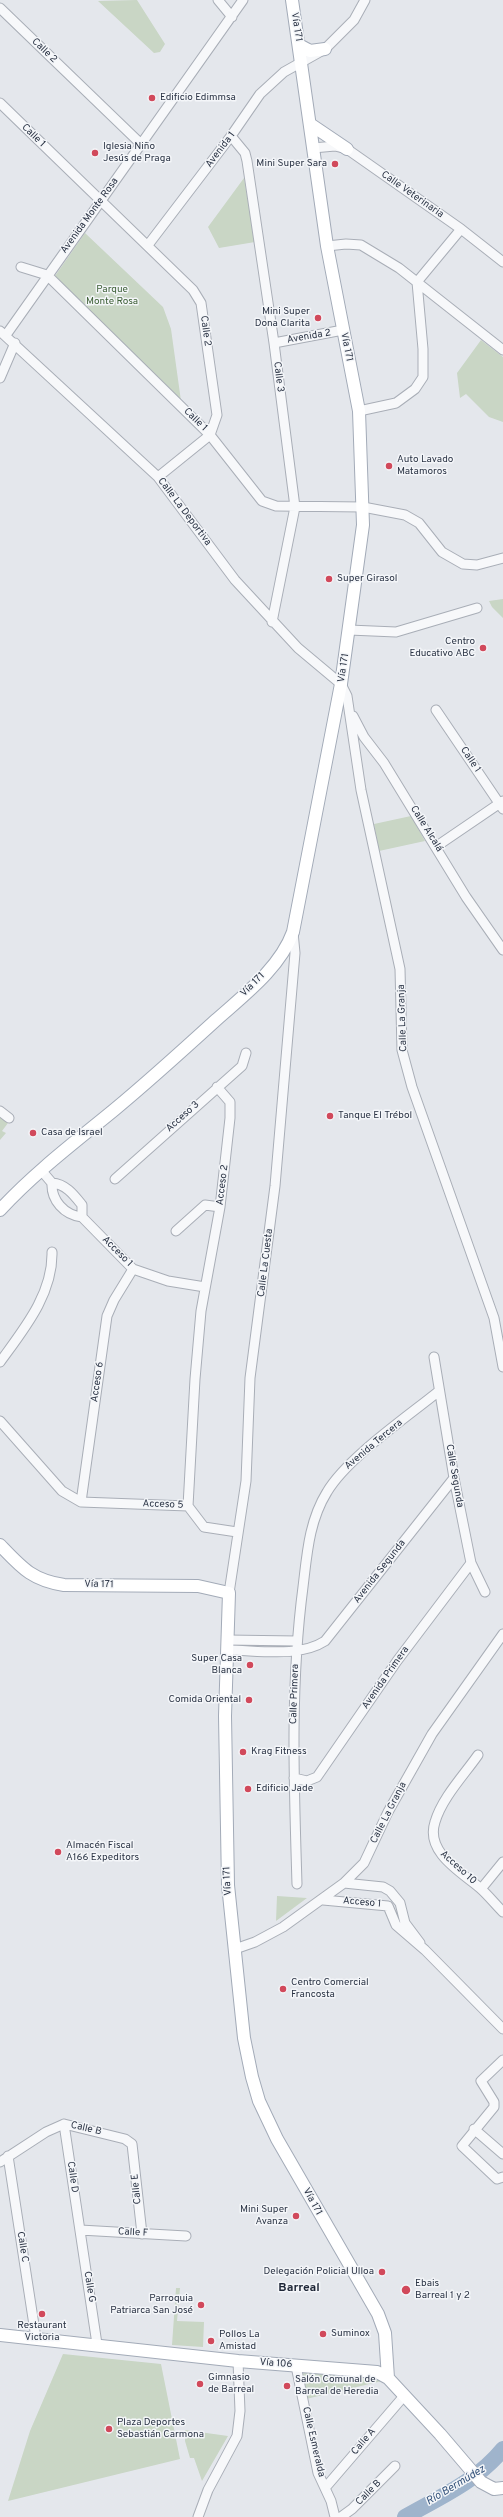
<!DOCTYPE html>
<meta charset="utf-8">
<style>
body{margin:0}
canvas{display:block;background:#e4e7ec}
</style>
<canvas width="503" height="2517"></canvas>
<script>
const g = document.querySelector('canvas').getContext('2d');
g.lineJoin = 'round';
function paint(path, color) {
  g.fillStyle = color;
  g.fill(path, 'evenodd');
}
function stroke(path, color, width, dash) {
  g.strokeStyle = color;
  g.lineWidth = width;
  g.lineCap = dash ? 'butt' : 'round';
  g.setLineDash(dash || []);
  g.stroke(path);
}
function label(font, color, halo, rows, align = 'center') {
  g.font = font + ' Overpass,sans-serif';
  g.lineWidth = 3;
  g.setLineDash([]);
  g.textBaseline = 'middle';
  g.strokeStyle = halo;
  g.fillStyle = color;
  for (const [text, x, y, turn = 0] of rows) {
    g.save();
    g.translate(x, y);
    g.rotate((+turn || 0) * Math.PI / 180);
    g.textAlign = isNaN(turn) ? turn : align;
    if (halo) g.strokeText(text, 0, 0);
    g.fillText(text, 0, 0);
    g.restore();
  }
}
const green = new Path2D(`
 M137 0 165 44 160 52 154 53 98 1Z
 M244 178 255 242 219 248 208 227Z
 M85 233 163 307 171 329 181 401 55 276Z
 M481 340 503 357V422L489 417 466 394 460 398 457 373Z
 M503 599V618L492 607 489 601Z
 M411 816 425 841 379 851 374 824Z
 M0 1116 8 1123 2 1131 6 1133 0 1140Z
 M277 1896 307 1898 276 1921Z
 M176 2288H180L177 2321 204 2322 203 2347 172 2345Z
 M63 2354 161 2364 180 2459 8 2501 30 2431Z
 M301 2373 376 2375 382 2381 306 2399Z
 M185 2430 228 2436 202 2481 194 2458H190L185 2441Z`);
const river = new Path2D(`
 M405 2517C440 2497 477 2481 503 2449`);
const minor = new Path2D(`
 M218 0 232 17
 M0 8 141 144
 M0 103 193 290 201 303 217 415 210 435 158 477
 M231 136 245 153 247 161 274 343 295 507 272 622
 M313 148 335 146 347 149 461 229 503 262
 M148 245 231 136 260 94 284 72 325 49 354 20 365 0
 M327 246 346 244 361 245 399 268 503 350
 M21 267 47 275 210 435 262 501 276 506 363 507 405 515 419 523 442 552 463 564 477 565 503 558
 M0 331 158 477 235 580 298 648 341 684 347 696 361 790 400 969 402 1050 412 1087 494 1318 503 1367
 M6 335 243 0
 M274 343 343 330
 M0 378 15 343
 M359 411 396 403 415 389 423 377V349L417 282 461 229
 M349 630 396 632 477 608
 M436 710 503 809
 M353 716 364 737 384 763 466 897 503 950
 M437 846 503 801
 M0 1111 9 1118
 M41 1170 52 1183C51 1200 64 1215 82 1217L133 1269 168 1281 205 1287
 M115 1179 242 1066 246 1053
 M52 1183C66 1184 74 1195 82 1205V1217
 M176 1231 205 1205 220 1207
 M434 1357 454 1478 471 1563 485 1592
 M0 1362C24 1329 53 1294 52 1252
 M0 1421 62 1491 81 1502 188 1506 195 1379 201 1311 220 1207 230 1118V1102L217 1087
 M81 1502 107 1316 114 1300 133 1269
 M188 1506 204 1527 237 1532
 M229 1593 246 1481 250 1378 275 1186 295 953 293 932
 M227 1640 297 1641
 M227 1650C257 1650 299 1658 325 1641L454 1478
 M478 1755C464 1775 442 1798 435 1822 425 1852 461 1872 480 1888 488 1895 495 1904 503 1912
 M294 1778 307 1781 317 1777 397 1661 471 1563
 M344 1883 383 1887 390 1891 400 1903 405 1923 420 1943
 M297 1884C294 1785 290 1686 303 1587 307 1554 309 1521 327 1492 347 1458 407 1417 439 1391
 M481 1889 503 1862
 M323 1900 388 1906 396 1925 425 1950 503 2029
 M235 1949 255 1942 283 1927 344 1883 364 1863 388 1812 432 1734 503 1634
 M503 2060 481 2081 494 2102V2107L462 2146 497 2179 503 2177
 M64 2124 97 2344
 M474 2129 503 2154
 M8 2156 36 2338
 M0 2162 46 2132 64 2124 125 2139 132 2144 142 2234
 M80 2230 186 2236
 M296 2366 318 2473 331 2501 335 2517
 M325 2488 404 2396
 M198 2517 208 2490 237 2436 240 2411 238 2361
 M341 2517 352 2509 395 2466`);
const major = new Path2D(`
 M299 45 310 51 325 49
 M310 124 347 149
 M0 1210C34 1173 75 1142 114 1110 149 1081 182 1051 216 1020 244 995 280 968 293 932L341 684 363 525 359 411 327 246 292 0
 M0 1545C22 1568 32 1580 64 1585L198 1586 229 1593 225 1716 228 1885 244 2038 252 2077 259 2101 277 2139 378 2314 385 2333 388 2378
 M0 2335 238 2361 377 2372 388 2378 440 2434 481 2482 494 2489 503 2488`);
const markers = [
 [152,98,4,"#d1495b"],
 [95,153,4,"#d1495b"],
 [335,164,4,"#d1495b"],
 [318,318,4,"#d1495b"],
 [389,466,4,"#d1495b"],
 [329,579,4,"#d1495b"],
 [483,648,4,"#d1495b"],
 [330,1116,4,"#d1495b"],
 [33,1133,4,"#d1495b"],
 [250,1665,4,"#d1495b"],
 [249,1700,4,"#d1495b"],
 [243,1752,4,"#d1495b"],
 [248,1789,4,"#d1495b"],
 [58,1852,4,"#d1495b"],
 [283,1989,4,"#d1495b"],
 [296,2216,4,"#d1495b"],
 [382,2272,4,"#d1495b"],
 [406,2290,5,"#d1495b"],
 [201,2305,4,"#d1495b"],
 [42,2314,4,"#d1495b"],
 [323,2334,4,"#d1495b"],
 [211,2341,4,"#d1495b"],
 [200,2384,4,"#d1495b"],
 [287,2386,4,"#d1495b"],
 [109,2429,4,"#d1495b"]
];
const streetNames = [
 ["Vía 171",296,27,81],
 ["Calle 2",44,51,44],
 ["Calle 1",33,136,44],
 ["Avenida 1",221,150,-53],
 ["Calle Veterinaria",412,195,35],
 ["Avenida Monte Rosa",90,216,-54],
 ["Calle 2",205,331,82],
 ["Avenida 2",309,337,-10],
 ["Vía 171",346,347,79],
 ["Calle 3",278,377,83],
 ["Calle 1",195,420,44],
 ["Calle La Deportiva",184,512,53],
 ["Vía 171",344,668,-81],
 ["Calle 1",470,760,56],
 ["Calle Alcalá",426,829,58],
 ["Vía 171",253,985,-45],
 ["Calle La Granja",403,1018,-92],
 ["Acceso 3",183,1117,-42],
 ["Acceso 2",223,1185,-83],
 ["Acceso 1",117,1252,45],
 ["Calle La Cuesta",266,1263,-83],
 ["Acceso 6",98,1382,-82],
 ["Avenida Tercera",374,1445,-40],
 ["Calle Segunda",454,1476,80],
 ["Acceso 5",163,1505,2],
 ["Avenida Segunda",380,1572,-52],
 ["Vía 171",99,1585,1],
 ["Avenida Primera",386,1678,-55],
 ["Calle Primera",295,1694,-88],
 ["Calle La Granja",389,1813,-63],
 ["Acceso 10",458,1868,42],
 ["Vía 171",228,1881,-93],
 ["Acceso 1",362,1903,5],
 ["Calle B",86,2129,13],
 ["Calle D",72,2177,82],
 ["Calle E",137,2189,-96],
 ["Vía 171",312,2202,61],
 ["Calle F",133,2233,3],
 ["Calle C",22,2247,81],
 ["Calle G",89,2287,81],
 ["Vía 106",276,2364,4],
 ["Calle Esmeralda",313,2442,77],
 ["Calle A",364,2442,-49],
 ["Calle B",369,2493,-45]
];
const poiNames = [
 ["Edificio Edimmsa",160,98],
 ["Iglesia Niño",103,147],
 ["Jesús de Praga",103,159],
 ["Mini Super Sara",327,164,"right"],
 ["Mini Super",310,312,"right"],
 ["Dona Clarita",310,324,"right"],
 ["Auto Lavado",397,460],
 ["Matamoros",397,472],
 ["Super Girasol",337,579],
 ["Centro",475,642,"right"],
 ["Educativo ABC",475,654,"right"],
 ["Tanque El Trébol",338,1116],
 ["Casa de Israel",41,1133],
 ["Super Casa",242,1659,"right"],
 ["Blanca",242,1671,"right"],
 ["Comida Oriental",241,1700,"right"],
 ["Krag Fitness",251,1752],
 ["Edificio Jade",256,1789],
 ["Almacén Fiscal",66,1846],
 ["A166 Expeditors",66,1858],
 ["Centro Comercial",291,1983],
 ["Francosta",291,1995],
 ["Mini Super",288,2210,"right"],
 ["Avanza",288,2222,"right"],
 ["Delegación Policial Ulloa",374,2272,"right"],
 ["Ebais",415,2284],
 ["Barreal 1 y 2",415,2296],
 ["Parroquia",193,2299,"right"],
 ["Patriarca San José",193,2311,"right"],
 ["Restaurant",42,2326,"center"],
 ["Victoria",42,2338,"center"],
 ["Suminox",331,2334],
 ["Pollos La",219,2335],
 ["Amistad",219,2347],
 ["Gimnasio",208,2378],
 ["de Barreal",208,2390],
 ["Salón Comunal de",295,2380],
 ["Barreal de Heredia",295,2392],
 ["Plaza Deportes",117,2423],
 ["Sebastián Carmona",117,2435]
];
const parkNames = [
 ["Parque",112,290],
 ["Monte Rosa",112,302]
];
const waterNames = [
 ["Río Bermúdez",456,2486,-31]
];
const quarterNames = [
 ["Barreal",299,2289]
];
paint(green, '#c9d6c5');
stroke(river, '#9fb4cc', 16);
stroke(minor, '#a9aeb7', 11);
stroke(major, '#a3abb8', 14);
stroke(minor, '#f7f8fa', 9);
stroke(major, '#fff', 12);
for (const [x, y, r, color] of markers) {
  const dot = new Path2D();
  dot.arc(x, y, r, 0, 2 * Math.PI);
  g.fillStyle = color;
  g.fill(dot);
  stroke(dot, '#f4f6f9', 1.5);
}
label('10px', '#2b3445', '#f4f6f9', streetNames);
label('10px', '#2b3445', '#f4f6f9', poiNames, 'left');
label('10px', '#3f6138', '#f4f6f9', parkNames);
label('italic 11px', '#34527a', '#f4f6f9', waterNames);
label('bold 12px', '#1d2536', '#f4f6f9', quarterNames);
</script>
